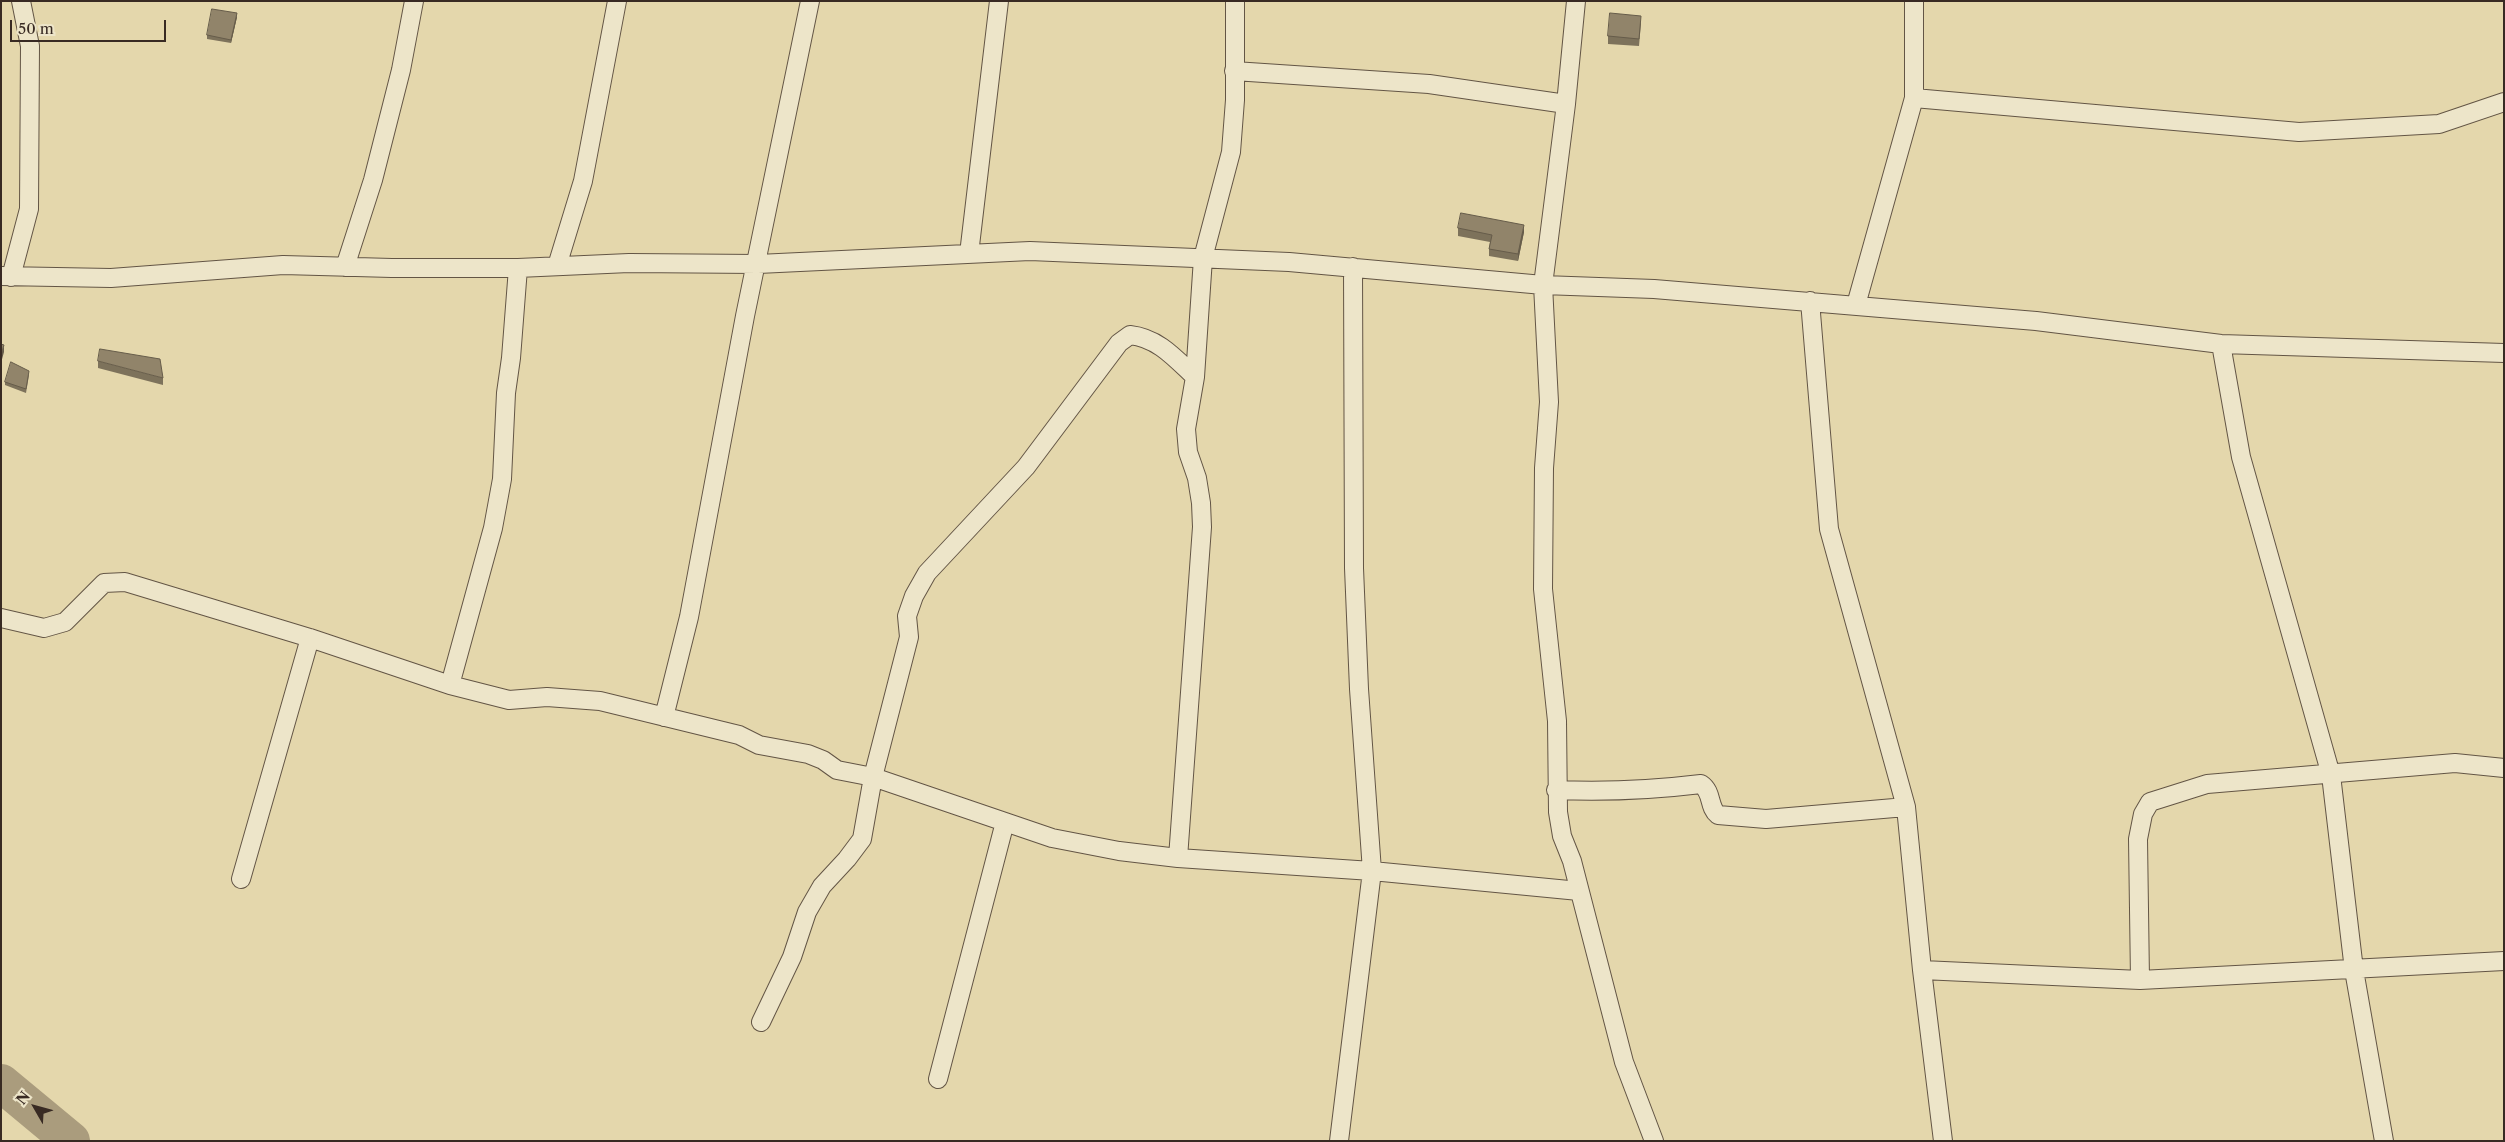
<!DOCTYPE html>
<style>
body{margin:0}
#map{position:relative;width:2505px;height:1142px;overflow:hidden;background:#e4d7ac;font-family:"Libre Caslon Text",serif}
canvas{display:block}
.frame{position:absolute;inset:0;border:2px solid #382a23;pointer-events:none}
.north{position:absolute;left:10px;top:1082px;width:50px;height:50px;-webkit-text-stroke:4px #ede5c9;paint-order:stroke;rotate:308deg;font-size:14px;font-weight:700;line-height:20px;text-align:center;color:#382a23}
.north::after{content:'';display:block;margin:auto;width:18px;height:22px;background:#382a23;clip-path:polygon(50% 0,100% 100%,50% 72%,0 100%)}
.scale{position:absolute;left:10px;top:20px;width:156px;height:22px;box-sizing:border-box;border:2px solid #382a23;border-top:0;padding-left:6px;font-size:15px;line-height:18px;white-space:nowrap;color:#382a23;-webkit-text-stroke:4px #ede5c9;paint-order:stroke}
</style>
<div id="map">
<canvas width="2505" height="1142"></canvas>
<div class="frame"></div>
<div class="north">N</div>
<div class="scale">50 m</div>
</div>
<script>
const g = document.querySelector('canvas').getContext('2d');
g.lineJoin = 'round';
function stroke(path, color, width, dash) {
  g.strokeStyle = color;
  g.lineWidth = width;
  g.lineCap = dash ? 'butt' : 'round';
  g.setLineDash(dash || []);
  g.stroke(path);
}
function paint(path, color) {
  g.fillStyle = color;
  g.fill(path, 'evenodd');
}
const river = new Path2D(`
 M1 1083 71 1141`);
const minor = new Path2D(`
 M1576 1 1566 104 1543 285 1549 402 1544 468 1543 589 1557 721 1558 812 1562 836 1572 861 1624 1062 1654 1141
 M1914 1V98
 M1234 71 1429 84 1566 104
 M969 254 999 1
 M557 266 583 181 617 1
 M345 267 373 180 401 70 414 1
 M1 276 111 278 283 265 392 268H518L629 263 758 264 1030 251 1289 262 1543 285 1654 289 2036 321 2221 344 2504 353
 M11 277 29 209 30 46 21 1
 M1810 301 1829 529 1906 807 1922 970 1943 1141
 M1856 305 1914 98 2299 132 2439 124 2504 102
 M2221 344 2241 457 2331 775 2354 970 2384 1141
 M1 618 44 628 65 622 104 583 125 582 310 638 450 685 509 700 547 697 600 701 739 735 759 745 808 754 823 760 837 770 873 777 1052 838 1119 851 1178 858 1372 871 1579 891
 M450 685 493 528 502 479 506 393 511 358 518 268
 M664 717 689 617 745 316 810 1
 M1556 790C1605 792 1652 790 1701 784 1713 792 1708 807 1718 815L1766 819 1906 807
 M1178 858 1202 527 1201 503 1197 478 1188 452 1186 429 1195 377 1203 258 1231 152 1235 100V1
 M241 879 310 638
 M1922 970 2140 980 2504 961
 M2140 980 2138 839 2143 814 2150 802 2207 784 2455 763 2504 768
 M761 1022 792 957 807 912 822 886 847 859 862 839 873 777 909 637 907 616 914 596 927 573 1026 467 1119 343 1130 335C1158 338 1175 358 1195 377
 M938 1079 1005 822
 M1339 1141 1372 871 1359 689 1354 568 1353 267`);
const wall = new Path2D(`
 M237 17 231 43 207 39V35Z
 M1641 23 1639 46 1608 44V36Z
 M1458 228 1524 232 1518 261 1489 256V249L1490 242 1458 236Z
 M98 361 163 378V385L98 368Z
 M29 375 26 393 5 385V382Z`);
const shadedWall = new Path2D(`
 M237 13V17L231 43V40Z
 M1524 225V232L1518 261V254Z
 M4 345V352L1 363V355Z`);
const building = new Path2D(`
 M212 9 237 13 231 40 207 35Z
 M1610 13 1641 16 1639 39 1608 36Z
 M1461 213 1524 225 1518 254 1489 249 1492 235 1458 228Z
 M1 344 4 345 1 355Z
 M100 349 160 359 163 378 98 361Z
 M11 362 29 371 26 389 5 382Z`);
stroke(river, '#aa9c7d', 38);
stroke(minor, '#635545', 20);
stroke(minor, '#ede5c9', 18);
paint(wall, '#7d725b');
paint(shadedWall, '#665c4a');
paint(building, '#91846a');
stroke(building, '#665c4a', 1);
</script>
